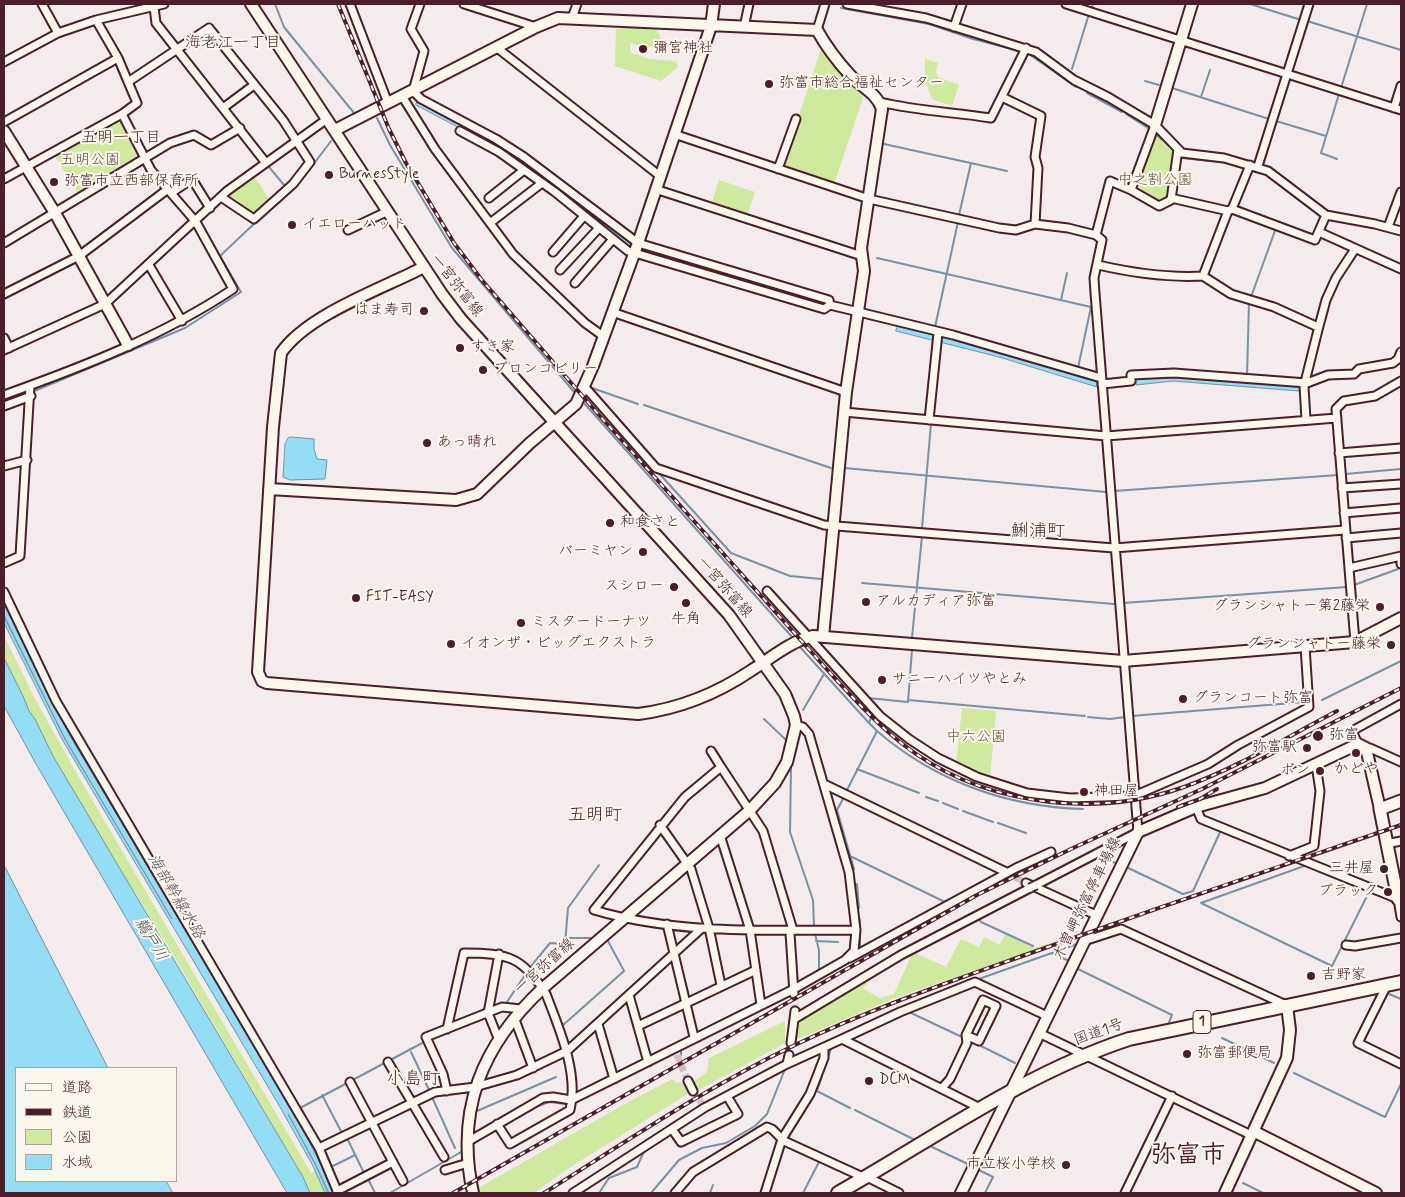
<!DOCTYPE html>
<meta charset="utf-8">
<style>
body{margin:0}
#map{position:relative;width:1405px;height:1197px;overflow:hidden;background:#f4ebec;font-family:Mynerve,"Klee One",sans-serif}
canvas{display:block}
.frame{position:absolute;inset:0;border:5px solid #4a1f2b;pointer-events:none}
.legend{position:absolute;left:15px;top:1067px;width:162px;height:115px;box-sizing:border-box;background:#fbf7ec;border:1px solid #b4a19f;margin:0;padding:6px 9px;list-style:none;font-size:15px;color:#4a1f2b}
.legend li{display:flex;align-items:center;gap:10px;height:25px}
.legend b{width:25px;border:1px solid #b4a19f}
</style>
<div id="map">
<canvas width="1405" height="1197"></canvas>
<div class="frame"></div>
<ul class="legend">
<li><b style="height:6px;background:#fbf7ec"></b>道路</li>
<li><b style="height:6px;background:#4a1f2b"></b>鉄道</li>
<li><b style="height:14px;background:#cfe99e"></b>公園</li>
<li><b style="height:14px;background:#94def5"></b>水域</li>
</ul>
</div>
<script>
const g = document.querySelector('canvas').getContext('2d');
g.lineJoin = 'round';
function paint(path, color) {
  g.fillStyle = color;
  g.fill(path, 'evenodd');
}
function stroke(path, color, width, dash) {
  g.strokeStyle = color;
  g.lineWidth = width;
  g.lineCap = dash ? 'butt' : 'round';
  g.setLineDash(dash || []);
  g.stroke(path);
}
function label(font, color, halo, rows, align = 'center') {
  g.font = font + ' Mynerve,"Klee One",sans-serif';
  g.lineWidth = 4;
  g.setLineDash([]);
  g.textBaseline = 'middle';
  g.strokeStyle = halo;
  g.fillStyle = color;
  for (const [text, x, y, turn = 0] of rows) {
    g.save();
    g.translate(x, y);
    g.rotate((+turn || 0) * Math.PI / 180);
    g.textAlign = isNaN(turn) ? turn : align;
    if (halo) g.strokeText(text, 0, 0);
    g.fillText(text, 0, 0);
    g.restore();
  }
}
const green = new Path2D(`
 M627 27 656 28 661 38 659 45 646 47 630 43 631 53 650 59 676 61 678 67 661 81 615 66 616 29Z
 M821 49 835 69 864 95 834 184 782 167Z
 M925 59 938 63 936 72 938 77 959 85 952 106 932 99 925 80Z
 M118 119H121L140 156V159L82 194 78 193 55 157 56 153Z
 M1155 135 1174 152 1169 192 1166 197 1160 201 1138 187Z
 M254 176 270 200 256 213H251L230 198V194Z
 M719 180 755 192 747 217 711 206Z
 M4 636 34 697 74 769 311 1173 315 1171 325 1193H310L303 1177 168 946 97 831 42 736 35 719 29 711 23 696 4 658Z
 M962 708 996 711 990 779 956 765Z
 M1084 933 895 998 793 1041 799 1019 864 979 868 984 862 988 880 998 894 994 913 952 946 967 961 939 979 947 984 937 1000 945 1005 934 1034 948Z
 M785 1021V1043L695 1092 693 1082 707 1072 709 1058Z
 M673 1079 676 1083 684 1082 689 1093 569 1168 534 1193H479L477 1189 626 1103Z`);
const water = new Path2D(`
 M418 100 502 144 560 186 632 243 824 301 823 306 630 248 503 151 416 105Z
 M898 326 976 344 1096 381 1097 387 999 357 896 331Z
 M1175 375 1300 385 1299 391 1173 381 1136 385V378Z
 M291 437 314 439V449L317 459 327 460 325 479 290 480 283 477 285 444 288 438Z
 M4 604 70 736 296 1117 324 1170 334 1193H329L316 1165 288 1114 316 1166 328 1193H325L313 1166 280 1107 63 741 4 623V617L65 739 172 919 65 739 4 615Z
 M4 658 23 696 29 711 35 719 53 756 303 1177 310 1193H287L36 764 4 706Z
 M4 865 108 1068H16V1181H166L173 1193H4Z`);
const stream = new Path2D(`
 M275 4 284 27 354 113
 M1250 4 1298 19
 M1092 7 1093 4
 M841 8 929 24 973 39 1020 51
 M1307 21 1401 50
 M1029 54 1076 87
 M1072 69 1089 14
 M1145 81 1159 85
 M1172 88 1269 119
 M1341 88 1367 4
 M1087 93 1122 112
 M1201 97 1210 70
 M1126 114 1148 128
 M377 118 390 145 452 248 575 393
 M1276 121 1326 136
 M1158 136 1169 146
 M884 144 1007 171
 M1182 158 1229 163
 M1337 159 1321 153 1339 94
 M269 167 284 185
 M1266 174 1322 217
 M264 214 297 186 331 141
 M959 215 971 163
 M877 258 1091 307 1078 368
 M1251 297 1276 228
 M1061 300 1067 273
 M935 327 958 222
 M1247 377 1249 302
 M592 388 638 404
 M32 392 185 328 241 292 220 256 257 221
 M4 402 28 393
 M584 403 792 637
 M644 405 831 468
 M844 468 1106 492
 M658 472 731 553 790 576 821 579
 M1345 474 1401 469
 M1114 491 1338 475
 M922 528 931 424
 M862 583 1114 604
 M1354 585 1398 569
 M1123 603 1347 587
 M912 638 922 536
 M799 646 869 723
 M868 698 908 702 912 650
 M908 700 1085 716
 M1322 700 1401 661
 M803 710 824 674
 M1131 716 1305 702
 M1088 717 1110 719 1125 717
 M764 719 786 740
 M877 731C935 781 1007 807 1083 809
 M791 767 790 832 813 900 814 926
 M857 769 919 793
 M847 790 877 731 869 723 873 712
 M844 797 837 810 854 869
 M926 797 938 801
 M943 803 958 809
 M963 811 993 822
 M998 823 1026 833
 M1097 856 1118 864
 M852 857 945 902
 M1126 867 1183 894 1193 891 1221 830
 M857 884 859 908
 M1201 903 1332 966 1369 892
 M1201 903 1307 865
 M978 918 981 922 1033 946
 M860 920V948L948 901
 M815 934 819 950V971
 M565 938H591
 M816 941 838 942
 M1053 954 1067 960
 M532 965 550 943 565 944 568 908 599 865
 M1078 969 1172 1015 1169 1022
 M976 980 1077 944
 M1389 994 1401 999
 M507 1002 527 972
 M909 1012 962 1037
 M715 1032 746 1017
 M1222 1038 1274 1063
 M971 1041 1015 1063
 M569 1045 562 1026 624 971 608 941
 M411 1052 429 1090
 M571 1054 572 1062
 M681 1055V1049L697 1041
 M825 1067 831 1049
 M1294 1073 1385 1117 1401 1084
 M822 1076 817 1091 850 1108
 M692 1079 695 1085
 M322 1095 342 1133
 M432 1097 455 1148
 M579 1100 669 1055
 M302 1107 424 1042
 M530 1109 549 1102 566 1104
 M855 1110 915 1140
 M477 1111 556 1077
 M490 1133 496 1130
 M347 1138 364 1173
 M475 1142 483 1137
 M932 1147 970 1165
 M331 1167 355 1155
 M979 1170 993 1177 985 1193
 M601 1171 668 1127
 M368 1179 375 1193
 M1243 1183 1263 1193
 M390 1193 461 1152
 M599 1193 609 1178 637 1167 645 1149
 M651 1193 679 1160 702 1148 726 1143 755 1126 767 1114 785 1069
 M710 1193 713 1185
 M803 1193 820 1160
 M1121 1193 1128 1180`);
const streetTunnel = new Path2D(`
 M1006 872 1026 883
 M794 994 795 1011
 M677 1055 688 1081
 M693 1091 703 1105`);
const street = new Path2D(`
 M42 4 58 33
 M350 4 388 103
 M420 4 411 29 424 51 413 91 421 99 496 139 524 157 638 243 829 300 830 305 953 335 1101 378
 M464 4 536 27
 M847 4 926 18 1036 52 1074 80 1108 97 1155 125 1182 153 1224 158 1268 171 1326 215 1375 224 1401 231
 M1066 4 1401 110
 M154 7 156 23 266 163
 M572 18 577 4
 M744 27 749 4
 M954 27 962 4
 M817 30 825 4
 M496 47 660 176
 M4 62 58 33 96 20 164 4
 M128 82 209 28 283 120 310 162 293 184 254 219 221 197
 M402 96 435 149 513 254 585 323 603 336
 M1002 97 1041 116 1035 157 1038 168 1035 224
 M880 102C917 111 953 112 991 118L1026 48
 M223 108 254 85
 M1394 108 1401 86
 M4 122 118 58
 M460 131 499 152 555 192 628 251 824 309 830 305
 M674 134 869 199 999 228 1016 230 1035 224 1068 228 1096 235 1102 240 1094 278 1095 293 1138 832 1036 885
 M1258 166 1309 4
 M778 169 796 119
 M4 179 122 114 137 103 118 58 96 20
 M655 189 862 256
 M1131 190 1159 206 1171 200 1178 149
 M171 193 192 179 210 208
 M489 198 524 170
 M1171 198 1228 211
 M1232 209 1315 240 1326 215
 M490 223 542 183
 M1388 227 1401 192
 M348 230 386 212
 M1319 232 1401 269
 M1096 235 1110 181 1131 190 1155 125
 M4 243 170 143 194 135 211 145 240 128
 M553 252 584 216
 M149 265 182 321
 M1098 265C1133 273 1167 278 1203 276L1228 211 1232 209 1250 165
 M560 270 599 228
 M1203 276 1231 294 1274 307 1318 327
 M575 283 613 239
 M4 294 79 256 168 189
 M612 312 846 392
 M4 338 9 348
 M4 350 105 304 227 191 327 119
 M1102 384 1131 381V375L1174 373 1307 383 1328 375 1354 374 1359 369 1393 363 1398 359 1401 352
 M584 386 656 468 824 525 1114 548 1345 530
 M4 395C82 367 163 336 233 289L196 222 151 170 122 114
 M4 406 31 396
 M844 412 1106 436 1337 418
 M929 420 938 333
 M1306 420 1304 386 1318 330 1326 300 1336 278 1355 249
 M1339 453 1401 448
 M4 466 27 460
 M1342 488 1401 484
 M1344 513 1401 508
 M1346 538 1401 533
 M1401 557V564
 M4 563 20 556 30 386
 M1349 568 1401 556
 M767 591 880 716 909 739 938 758 977 777 1027 793 1070 798 1134 796 1208 764 1238 745 1309 707 1305 646
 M4 592 56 701 319 1148 338 1193
 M1355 642 1336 409 1344 401 1375 396 1401 381
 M1358 744 1352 731 1401 704
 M1366 748H1370L1401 762
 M711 751 721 767
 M824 784 1006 872
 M1196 807 1201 819 1398 899 1401 917
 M660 825 691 869 709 928 721 985
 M720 835 750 930 761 1005
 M1386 844 1401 841
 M1289 856 1314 846 1320 791 1316 765
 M1026 883 1096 915
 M667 924 694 1037
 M1084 941 1121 929 1286 1005
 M1346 945 1355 946 1401 938
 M850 958 1016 868 1051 852
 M1387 985 1358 1043 1401 1064
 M794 994 790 933 793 930 763 831 721 767 685 797 594 910C678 935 769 930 856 930
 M629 995 648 1062
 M514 1017 533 1068
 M796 1018 901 955 1030 888
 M598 1024 614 1079
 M638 1026 756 970
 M447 1029 464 953C508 953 523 957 546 994 559 1028 579 1073 570 1110L510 1144 497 1124
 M1039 1033 1253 1136
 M498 1038 488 1013 499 954
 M842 1039 900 1012 975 982 1047 1016
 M791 1043 795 1011
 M789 1055 787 1064 842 1039 982 1109
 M388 1062 444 1157
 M688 1081 693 1091
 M350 1082 403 1181
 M942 1088 950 1079 967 1043 966 1035 983 1000 996 1006 979 1041 966 1035
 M447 1091 443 1074 426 1037 502 1007 521 1009
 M672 1129 681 1142 738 1114 727 1096
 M782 1140 865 1178
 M469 1141 543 1098 553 1097 571 1100 794 989 845 960 854 951 856 930 849 872 809 734 803 727 796 725
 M319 1148 435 1092 475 1087 517 1075 567 1051 702 928
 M445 1170 468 1163
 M867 1177 899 1193
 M337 1191 393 1162
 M573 1193 704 1108 787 1064
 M675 1193 693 1172 767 1127 772 1129 782 1139
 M765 1193 782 1139 810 1094 824 1058V1047
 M1125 1193 1172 1096`);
const secondary = new Path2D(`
 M251 4 442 294 461 319 729 615 785 694 794 716 796 725 787 762 775 783 750 810 543 988C482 1045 455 1110 473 1193
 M1155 125 1192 4
 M335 130 536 27 558 18 817 30C826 46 837 61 850 75 861 87 876 92 882 109L861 248 864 271 846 392 823 637
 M4 131 55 213 128 345
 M422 268C381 289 307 315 281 353L273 427 258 672 262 681 267 683 638 714C678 709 718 693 752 670 771 658 791 641 813 636L1123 661 1355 642 1401 618
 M269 489 456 500 477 494 530 443 576 404 593 366 638 243 711 26 714 4
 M1255 1132 1376 1193
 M961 1193 1138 832 1196 807 1265 788 1358 744 1366 748 1380 809
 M1225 1193 1287 1058 1290 1030 1287 1005`);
const primary = new Path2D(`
 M1401 801 1380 809 1398 899 1401 900`);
const highway = new Path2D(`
 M838 1193C933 1139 1025 1073 1129 1039L1401 982`);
const rail = new Path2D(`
 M338 4 389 129 406 163 454 243 481 279 599 415 832 675C854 699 875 722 900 742 977 804 1091 820 1184 787 1237 768 1287 737 1337 711
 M1178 807 1200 799 1217 789
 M453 1193 977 895 1073 848 1202 789 1401 688
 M544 1193C627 1141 707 1087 795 1045 870 1009 949 982 1028 954 1152 910 1276 867 1401 825`);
const streetBridge = new Path2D(`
 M1030 888 1036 885`);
const markers = [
 [643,49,5,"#4a1f2b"],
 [769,84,5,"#4a1f2b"],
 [329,175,5,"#4a1f2b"],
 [54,182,5,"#4a1f2b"],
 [292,225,5,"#4a1f2b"],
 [424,311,5,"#4a1f2b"],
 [460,348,5,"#4a1f2b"],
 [483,370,5,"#4a1f2b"],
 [427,443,5,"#4a1f2b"],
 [610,523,5,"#4a1f2b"],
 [643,552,5,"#4a1f2b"],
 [674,587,5,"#4a1f2b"],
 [356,598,5,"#4a1f2b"],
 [866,602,5,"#4a1f2b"],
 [686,603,5,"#4a1f2b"],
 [1380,607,5,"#4a1f2b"],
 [521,623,5,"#4a1f2b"],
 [451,644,5,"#4a1f2b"],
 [1391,645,5,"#4a1f2b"],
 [882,680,5,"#4a1f2b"],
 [1183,699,5,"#4a1f2b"],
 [1318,736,6,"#4a1f2b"],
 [1307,748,5,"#4a1f2b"],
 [1356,753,5,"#4a1f2b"],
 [1320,771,5,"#4a1f2b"],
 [1084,792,5,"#4a1f2b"],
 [1384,869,5,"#4a1f2b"],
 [1388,892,5,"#4a1f2b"],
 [1311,976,5,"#4a1f2b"],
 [1187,1054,5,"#4a1f2b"],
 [869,1081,5,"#4a1f2b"],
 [1066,1165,5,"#4a1f2b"]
];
const shields = [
 [1202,1022,18]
];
const shieldNames = [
 ["1",1202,1022]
];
const poiNames = [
 ["彌宮神社",653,49],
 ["弥富市総合福祉センター",779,84],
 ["BurnesStyle",339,175],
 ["弥富市立西部保育所",64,182],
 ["イエローハット",302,225],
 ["はま寿司",414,311,"right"],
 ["すき家",470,348],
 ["ブロンコビリー",493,370],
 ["あっ晴れ",437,443],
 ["和食さと",620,523],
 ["バーミヤン",633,552,"right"],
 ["スシロー",664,587,"right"],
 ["FIT-EASY",366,598],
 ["アルカディア弥富",876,602],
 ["グランシャトー第2藤栄",1370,607,"right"],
 ["牛角",686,620,"center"],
 ["ミスタードーナツ",531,623],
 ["イオンザ・ビッグエクストラ",461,644],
 ["グランシャトー藤栄",1381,645,"right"],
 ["サニーハイツやとみ",892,680],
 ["グランコート弥富",1193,699],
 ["弥富",1329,736],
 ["弥富駅",1297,748,"right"],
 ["かどや",1356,770,"center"],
 ["ボン",1310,771,"right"],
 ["神田屋",1094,792],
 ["三井屋",1374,869,"right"],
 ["ブラック",1378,892,"right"],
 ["吉野家",1321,976],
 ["弥富郵便局",1197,1054],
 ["DCM",879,1081],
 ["市立桜小学校",1056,1165,"right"]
];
const parkNames = [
 ["五明公園",90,161],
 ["中之割公園",1155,181],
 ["中六公園",976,738]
];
const streetNames = [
 ["一宮弥富線",456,286,52],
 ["一宮弥富線",724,588,49],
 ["木曽岬弥富停車場線",1088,899,-64],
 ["一宮弥富線",545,967,-42],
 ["国道1号",1099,1033,-20]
];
const neighbourhoodNames = [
 ["海老江一丁目",233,44],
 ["五明一丁目",121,139]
];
const waterNames = [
 ["海部幹線水路",175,897,59],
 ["鵜戸川",150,940,59]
];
const quarterNames = [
 ["鯏浦町",1038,532],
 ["五明町",595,816],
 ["小島町",413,1080]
];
const townNames = [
 ["弥富市",1188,1157]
];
paint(green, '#cfe99e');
paint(water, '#94def5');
stroke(water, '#7692a4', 1);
stroke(stream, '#7692a4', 2);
stroke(streetTunnel, '#d2c2c5', 7, [7, 3.5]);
stroke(street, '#4a1f2b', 11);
stroke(secondary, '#4a1f2b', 14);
stroke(primary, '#4a1f2b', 15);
stroke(highway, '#4a1f2b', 16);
stroke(street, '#fbf7ec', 7);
stroke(secondary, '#fbf7ec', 10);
stroke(primary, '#fbf7ec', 11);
stroke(highway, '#fbf7ec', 12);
stroke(rail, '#4a1f2b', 4);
stroke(rail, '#fbf7ec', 2, [5.5]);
stroke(streetBridge, '#4a1f2b', 11, []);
stroke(streetBridge, '#fbf7ec', 7);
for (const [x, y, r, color] of markers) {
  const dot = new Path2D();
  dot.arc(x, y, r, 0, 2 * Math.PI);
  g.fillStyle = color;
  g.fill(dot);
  stroke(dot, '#fbf7ec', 2);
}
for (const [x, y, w] of shields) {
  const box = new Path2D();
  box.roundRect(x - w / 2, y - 11.5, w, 23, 4);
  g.fillStyle = '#fbf7ec';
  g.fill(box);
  stroke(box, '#4a1f2b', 1);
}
label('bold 14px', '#4a1f2b', null, shieldNames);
label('15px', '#4a1f2b', '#fbf7ec', poiNames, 'left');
label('15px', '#6b5248', '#fbf7ec', parkNames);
label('15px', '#4a1f2b', '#fbf7ec', streetNames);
label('16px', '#4a1f2b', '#fbf7ec', neighbourhoodNames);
label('italic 16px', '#5c4f5e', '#fbf7ec', waterNames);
label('18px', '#4a1f2b', '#fbf7ec', quarterNames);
label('bold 25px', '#4a1f2b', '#fbf7ec', townNames);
</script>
